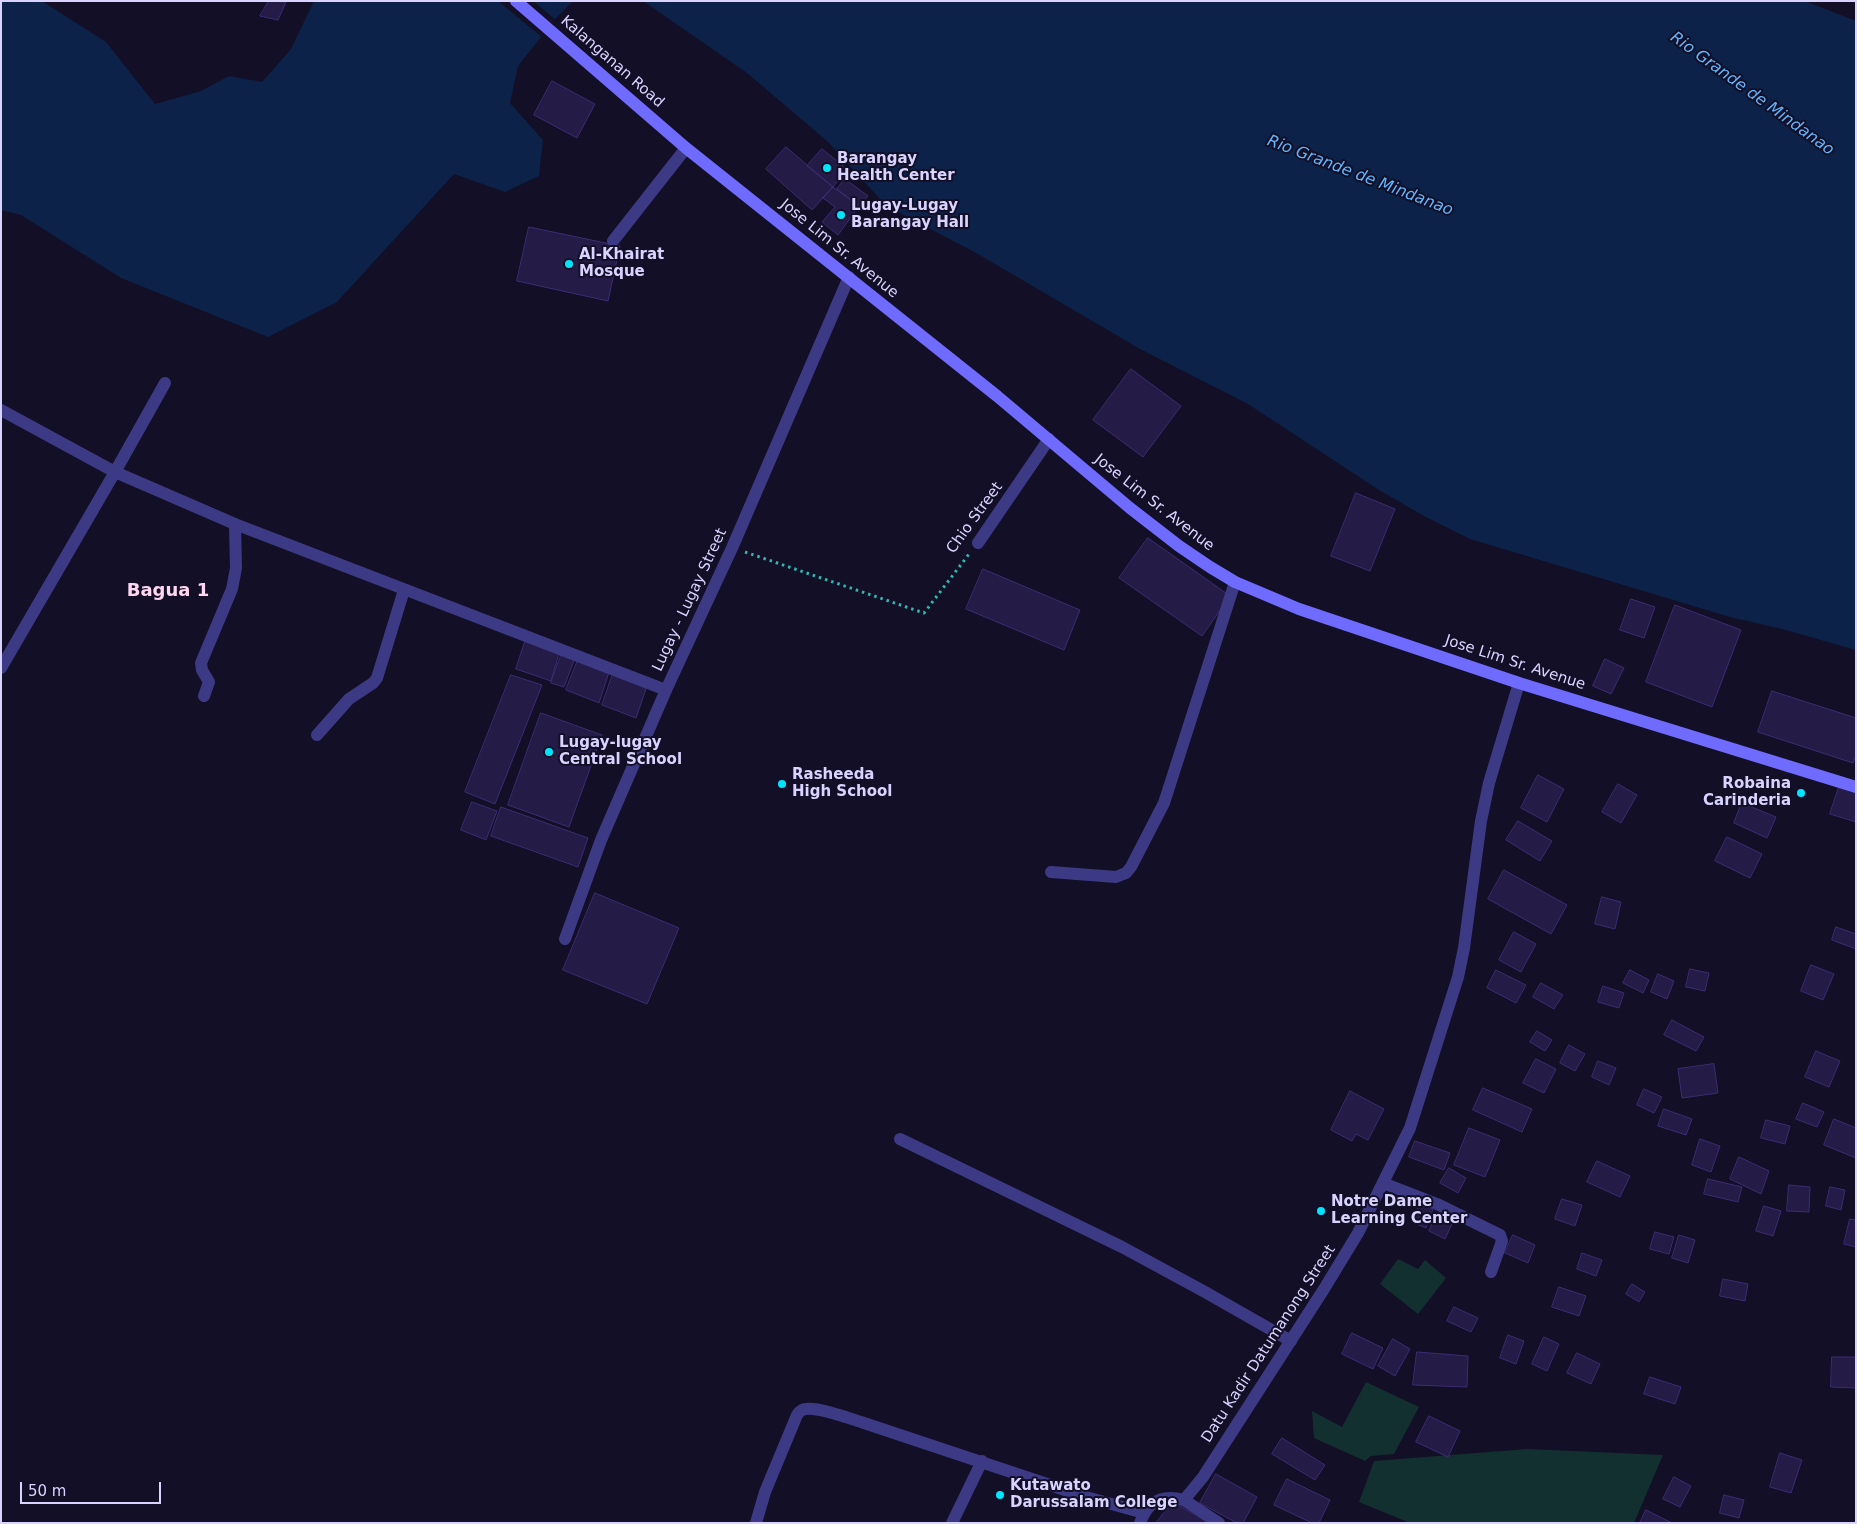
<!DOCTYPE html>
<style>
body{margin:0}
#map{position:relative;width:1857px;height:1524px;overflow:hidden;background:#130f26;font-family:"DejaVu Sans",sans-serif}
canvas{display:block}
.frame{position:absolute;inset:0;border:2px solid #d9d4ff;pointer-events:none}
.scale{position:absolute;left:20px;top:1482px;width:141px;height:22px;box-sizing:border-box;border:2px solid #d9d4ff;border-top:0;padding-left:6px;font-size:15px;line-height:18px;white-space:nowrap;color:#d9d4ff;-webkit-text-stroke:4px #130f26;paint-order:stroke}
</style>
<div id="map">
<canvas width="1857" height="1524"></canvas>
<div class="frame"></div>
<div class="scale">50 m</div>
</div>
<script>
const g = document.querySelector('canvas').getContext('2d');
g.lineJoin = 'round';
function paint(path, color) {
  g.fillStyle = color;
  g.fill(path, 'evenodd');
}
function stroke(path, color, width, dash) {
  g.strokeStyle = color;
  g.lineWidth = width;
  g.lineCap = dash ? 'butt' : 'round';
  g.setLineDash(dash || []);
  g.stroke(path);
}
function label(font, color, halo, rows, align = 'center') {
  g.font = font + ' "DejaVu Sans",sans-serif';
  g.lineWidth = 4;
  g.setLineDash([]);
  g.textBaseline = 'middle';
  g.strokeStyle = halo;
  g.fillStyle = color;
  for (const [text, x, y, turn = 0] of rows) {
    g.save();
    g.translate(x, y);
    g.rotate((+turn || 0) * Math.PI / 180);
    g.textAlign = isNaN(turn) ? turn : align;
    if (halo) g.strokeText(text, 0, 0);
    g.fillText(text, 0, 0);
    g.restore();
  }
}
const green = new Path2D(`
 M1398 1259 1418 1269 1425 1260 1446 1278 1418 1314 1380 1284Z
 M1366 1382 1419 1407 1394 1454 1371 1456 1365 1461 1314 1438 1312 1411 1342 1427Z
 M1527 1449 1663 1455 1634 1523H1410L1359 1502 1374 1461Z`);
const water = new Path2D(`
 M1 1H42L106 42 155 104 201 91 229 76 262 82 291 49 314 1H573L556 18 518 66 510 103 543 140 539 176 505 192 454 174 337 302 268 337 121 278 21 215 1 210Z
 M643 1H1805L1856 21V650L1782 629 1730 617 1470 539 1424 516 1379 490 1248 404 1140 349 978 254 894 210 880 199 827 141 747 73Z`);
const pier = new Path2D(`
 M498 1H533L557 21 543 38Z`);
const building = new Path2D(`
 M269 1 286 2 278 20 260 16Z
 M552 81 595 104 577 138 534 115Z
 M786 147 833 187 812 210 766 169Z
 M822 149 847 169 833 187 807 166Z
 M845 179 868 196 859 206 837 189Z
 M833 187 859 206 838 235 822 222 835 207 823 198Z
 M529 227 620 246 608 301 517 281Z
 M1131 369 1181 406 1143 457 1093 420Z
 M1356 493 1395 509 1370 571 1331 556Z
 M1148 538 1230 596 1202 636 1119 578Z
 M983 569 1080 610 1064 650 966 609Z
 M1631 599 1655 607 1644 638 1620 630Z
 M1675 605 1741 630 1712 707 1646 682Z
 M526 639 560 650 551 681 516 669Z
 M562 653 575 658 564 687 551 683Z
 M1605 659 1624 668 1611 694 1593 686Z
 M578 660 610 669 599 703 566 690Z
 M614 671 648 683 636 718 602 705Z
 M511 675 542 685 495 804 465 792Z
 M1772 691 1856 718V755L1853 763 1758 732Z
 M541 713 602 735 569 827 508 805Z
 M1538 775 1564 789 1547 822 1521 808Z
 M1618 784 1637 795 1621 823 1602 812Z
 M1840 784 1856 790V822L1830 814Z
 M472 802 497 811 486 840 461 830Z
 M1742 803 1776 817 1767 838 1734 823Z
 M501 807 588 838 578 867 491 836Z
 M1518 821 1552 841 1540 861 1506 840Z
 M1727 837 1762 854 1750 878 1715 861Z
 M1504 870 1567 905 1551 934 1488 899Z
 M595 893 679 928 647 1004 563 970Z
 M1602 897 1621 902 1615 929 1595 924Z
 M1836 927 1856 934V949L1832 940Z
 M1514 932 1536 944 1521 972 1499 960Z
 M1811 965 1834 974 1823 1000 1801 991Z
 M1690 969 1709 973 1705 991 1686 987Z
 M1496 970 1526 985 1516 1003 1487 988Z
 M1630 970 1649 980 1643 993 1623 983Z
 M1658 974 1674 981 1667 999 1651 992Z
 M1541 983 1563 995 1554 1009 1533 997Z
 M1603 986 1624 993 1619 1008 1598 1002Z
 M1672 1020 1704 1037 1696 1051 1664 1035Z
 M1537 1031 1552 1040 1545 1051 1530 1042Z
 M1569 1045 1585 1054 1575 1071 1560 1063Z
 M1816 1051 1840 1061 1829 1087 1805 1077Z
 M1536 1059 1556 1069 1544 1093 1523 1083Z
 M1598 1061 1616 1068 1609 1085 1592 1077Z
 M1714 1064 1718 1093 1682 1098 1678 1069Z
 M1483 1088 1532 1109 1522 1132 1473 1110Z
 M1644 1089 1662 1097 1654 1113 1637 1105Z
 M1350 1091 1384 1109 1368 1140 1356 1134 1352 1141 1331 1130Z
 M1803 1103 1824 1112 1817 1127 1796 1119Z
 M1664 1109 1692 1119 1686 1135 1658 1126Z
 M1834 1119 1856 1128V1158L1824 1145Z
 M1766 1120 1790 1126 1785 1144 1761 1138Z
 M1469 1128 1500 1140 1485 1177 1454 1165Z
 M1700 1139 1720 1146 1711 1172 1692 1165Z
 M1415 1141 1450 1153 1444 1170 1409 1157Z
 M1739 1157 1769 1171 1761 1194 1730 1179Z
 M1597 1161 1630 1176 1620 1197 1587 1182Z
 M1449 1168 1466 1178 1458 1193 1440 1183Z
 M1708 1179 1742 1187 1738 1202 1704 1194Z
 M1789 1185 1810 1187 1809 1212 1787 1211Z
 M1830 1187 1845 1190 1841 1210 1826 1206Z
 M1562 1199 1582 1205 1575 1226 1555 1219Z
 M1420 1204 1433 1209 1426 1228 1412 1222Z
 M1764 1206 1781 1211 1773 1236 1756 1231Z
 M1437 1214 1453 1222 1445 1239 1429 1231Z
 M1850 1219 1856 1220V1247L1844 1244Z
 M1655 1232 1674 1237 1669 1254 1650 1249Z
 M1513 1235 1535 1245 1528 1263 1505 1253Z
 M1679 1235 1695 1240 1688 1263 1672 1258Z
 M1582 1253 1602 1260 1596 1276 1577 1269Z
 M1723 1279 1748 1284 1745 1301 1720 1296Z
 M1632 1284 1645 1292 1639 1302 1626 1294Z
 M1559 1287 1586 1296 1579 1316 1552 1307Z
 M1454 1307 1478 1318 1471 1332 1447 1321Z
 M1352 1333 1383 1348 1373 1369 1342 1354Z
 M1508 1335 1524 1341 1516 1364 1500 1358Z
 M1544 1337 1559 1344 1547 1371 1532 1364Z
 M1393 1339 1410 1349 1395 1376 1378 1366Z
 M1417 1352 1468 1356 1467 1387 1413 1385Z
 M1577 1353 1600 1364 1591 1384 1567 1373Z
 M1832 1357H1856V1388L1831 1387Z
 M1650 1377 1681 1387 1675 1404 1644 1394Z
 M1429 1416 1460 1431 1448 1457 1416 1442Z
 M1282 1438 1325 1465 1315 1480 1272 1454Z
 M1780 1453 1802 1460 1791 1493 1770 1487Z
 M1216 1474 1257 1497 1243 1523H1237L1200 1503Z
 M1674 1477 1691 1486 1680 1507 1663 1499Z
 M1287 1479 1330 1500 1319 1523H1312L1274 1505Z
 M1724 1495 1744 1500 1739 1518 1720 1513Z
 M1173 1502 1209 1523H1156Z
 M1646 1510 1672 1523H1640Z`);
const path = new Path2D(`
 M745 552 924 613 969 554`);
const minor = new Path2D(`
 M613 241 686 148
 M1 410 115 472 165 383
 M978 543 1049 439
 M204 696 209 682 202 670 201 663 232 589 236 568 235 524
 M317 735 349 699 373 683 377 678 404 590
 M1051 872 1116 877 1126 873 1131 867 1164 803 1235 582
 M565 939 601 840 666 690
 M900 1139 1122 1247 1205 1292 1291 1341
 M1383 1183 1437 1204 1500 1235 1502 1241 1491 1272
 M1184 1500 1219 1523
 M756 1523 765 1492 797 1415C799 1412 802 1409 806 1409 819 1407 851 1419 864 1423L1086 1497 1144 1513
 M952 1523 982 1461`);
const tertiary = new Path2D(`
 M1 668 115 472 235 524 666 690 732 548 849 277
 M1140 1523C1148 1501 1162 1494 1184 1500L1203 1477 1324 1289 1358 1233 1410 1128 1458 977 1464 948 1481 821 1489 783 1519 683`);
const secondary = new Path2D(`
 M516 1 686 148 997 396 1130 508 1179 546 1210 567 1235 582 1299 609 1519 683 1856 787`);
const markers = [
 [827,168,5,"#00e5ff"],
 [841,215,5,"#00e5ff"],
 [569,264,5,"#00e5ff"],
 [549,752,5,"#00e5ff"],
 [782,784,5,"#00e5ff"],
 [1801,793,5,"#00e5ff"],
 [1321,1211,5,"#00e5ff"],
 [1000,1495,5,"#00e5ff"]
];
const streetNames = [
 ["Kalanganan Road",612,62,41],
 ["Jose Lim Sr. Avenue",839,249,39],
 ["Jose Lim Sr. Avenue",1154,503,38],
 ["Chio Street",975,518,-54],
 ["Lugay - Lugay Street",690,600,-65],
 ["Jose Lim Sr. Avenue",1515,663,18],
 ["Datu Kadir Datumanong Street",1269,1344,-57]
];
const poiNames = [
 ["Barangay",837,159],
 ["Health Center",837,176],
 ["Lugay-Lugay",851,206],
 ["Barangay Hall",851,223],
 ["Al-Khairat",579,255],
 ["Mosque",579,272],
 ["Lugay-lugay",559,743],
 ["Central School",559,760],
 ["Rasheeda",792,775],
 ["High School",792,792],
 ["Robaina",1791,784,"right"],
 ["Carinderia",1791,801,"right"],
 ["Notre Dame",1331,1202],
 ["Learning Center",1331,1219],
 ["Kutawato",1010,1486],
 ["Darussalam College",1010,1503]
];
const waterNames = [
 ["Rio Grande de Mindanao",1752,94,36],
 ["Rio Grande de Mindanao",1360,176,21]
];
const quarterNames = [
 ["Bagua 1",168,591]
];
paint(green, '#12302f');
paint(water, '#0c2248');
paint(pier, '#130f26');
paint(building, '#241b47');
stroke(building, '#3b2d73', 1);
stroke(path, '#2fb8b0', 3, [2.5, 4]);
stroke(minor, '#3d3a85', 12);
stroke(tertiary, '#3d3a85', 12);
stroke(secondary, '#6f6bff', 12);
for (const [x, y, r, color] of markers) {
  const dot = new Path2D();
  dot.arc(x, y, r, 0, 2 * Math.PI);
  g.fillStyle = color;
  g.fill(dot);
  stroke(dot, '#130f26', 2);
}
label('15px', '#d9d4ff', '#130f26', streetNames);
label('bold 15px', '#d9d4ff', '#130f26', poiNames, 'left');
label('italic 16px', '#62b6ff', '#130f26', waterNames);
label('bold 18px', '#ffd6f0', '#130f26', quarterNames);
</script>
